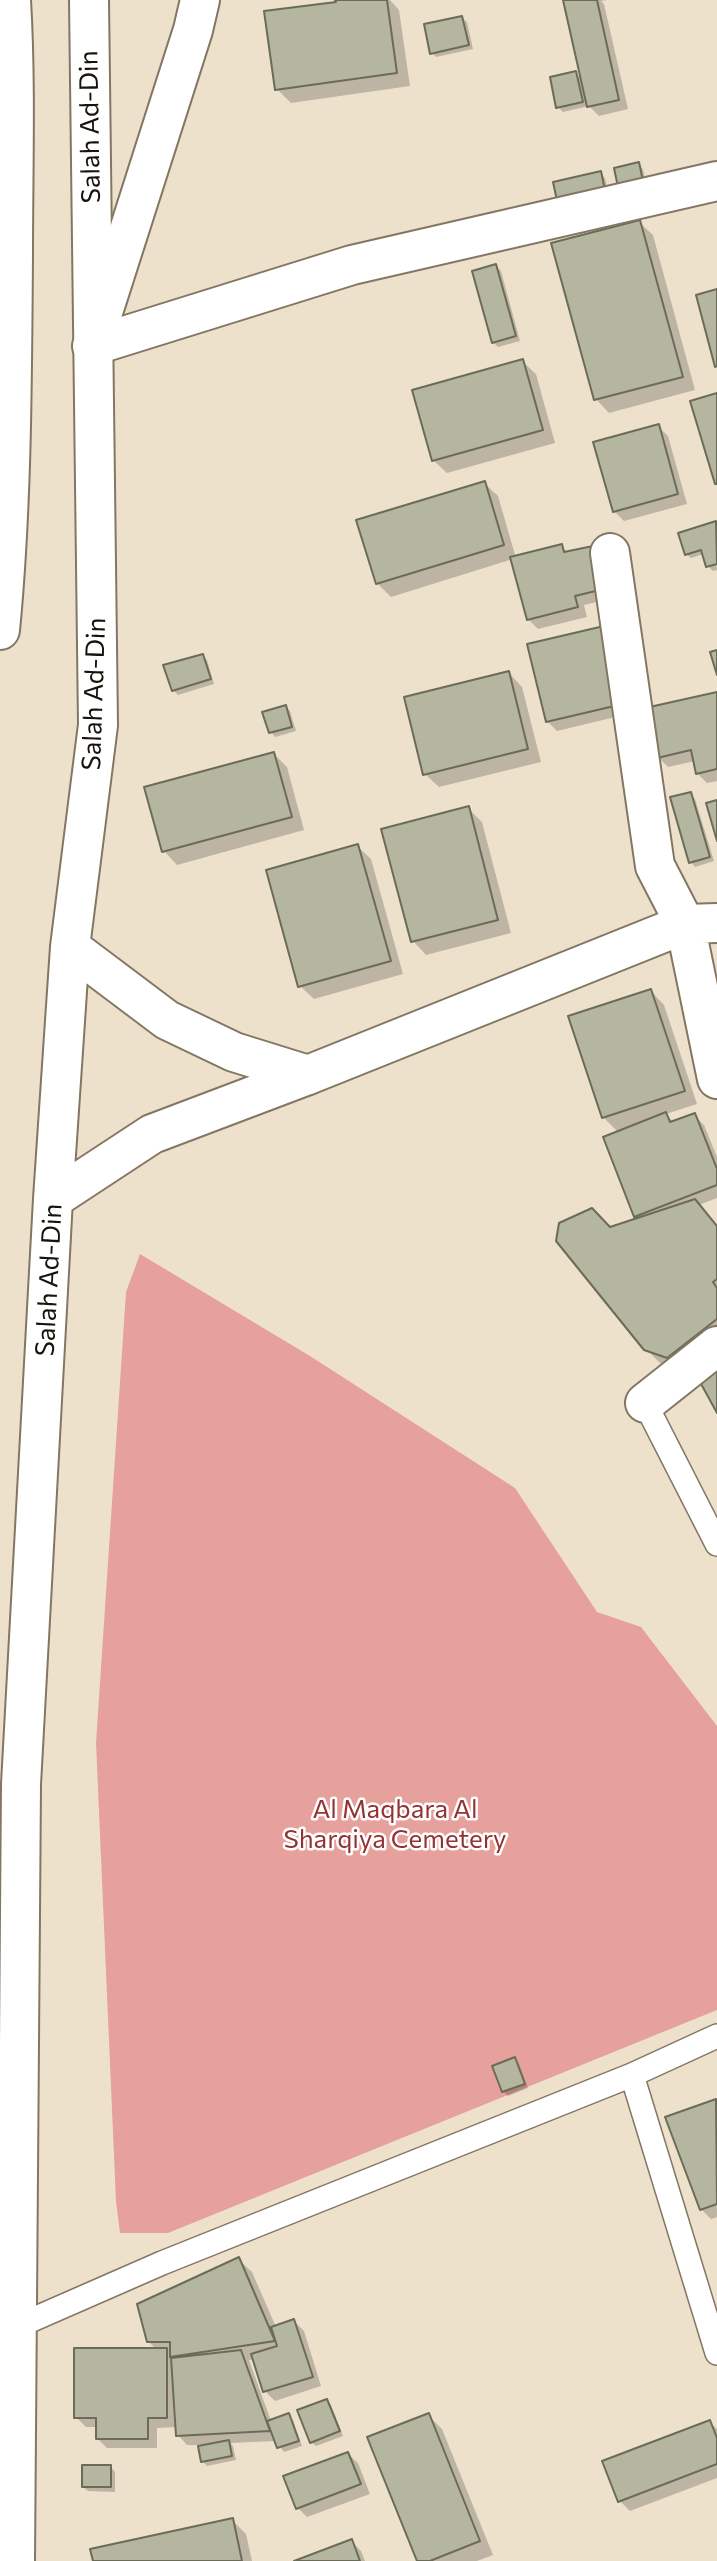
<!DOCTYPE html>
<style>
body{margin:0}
canvas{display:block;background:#eee1cc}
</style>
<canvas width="717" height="2561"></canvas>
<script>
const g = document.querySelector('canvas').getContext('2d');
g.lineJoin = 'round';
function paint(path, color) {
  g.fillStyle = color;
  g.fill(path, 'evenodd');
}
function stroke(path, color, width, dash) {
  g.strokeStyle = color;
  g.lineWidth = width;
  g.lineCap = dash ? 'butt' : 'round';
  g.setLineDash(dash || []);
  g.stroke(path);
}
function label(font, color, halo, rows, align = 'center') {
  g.font = font + ' Commissioner,sans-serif';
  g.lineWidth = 5;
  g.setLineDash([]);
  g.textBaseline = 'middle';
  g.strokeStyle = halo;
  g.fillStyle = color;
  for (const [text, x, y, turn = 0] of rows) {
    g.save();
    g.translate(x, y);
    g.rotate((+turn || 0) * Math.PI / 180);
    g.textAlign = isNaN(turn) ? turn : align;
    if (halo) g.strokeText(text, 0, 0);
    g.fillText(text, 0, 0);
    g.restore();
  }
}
const green = new Path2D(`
 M140 1254 310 1356 515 1488 597 1612 641 1627 717 1726V2010L168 2233H120L116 2201 96 1743 126 1292Z`);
const shadow = new Path2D(`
 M337 0H390L399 10 410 86 291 103 277 89 338 3Z
 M571 0H607L601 1 604 4 628 109 599 116 589 106 563 112 558 107 576 73 583 81Z
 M462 18 467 22 473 49 436 57 432 53Z
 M638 164 643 169 647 191 626 196Z
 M600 173 605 178 610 199 565 209Z
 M639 222 653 235 695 390 609 413 596 399Z
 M496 266 501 271 520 341 498 347 493 342Z
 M522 361 536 374 555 443 447 473 433 460Z
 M658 426 668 436 687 504 624 521 614 511Z
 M484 483 498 496 516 558 561 546 613 598 584 605 587 617 538 629 528 619 513 559 391 597 377 583Z
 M715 523 717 570 713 571 708 566 704 554 691 558 686 554Z
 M529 646 632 713 557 731 547 721Z
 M202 656 207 660 214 684 178 695 173 690Z
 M509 673 522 687 541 762 439 787 425 774Z
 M717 693V781L707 783 697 773 695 761 668 767 658 757Z
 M285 707 290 711 296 731 275 737 271 732Z
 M274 754 287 767 304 830 177 865 164 851Z
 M690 794 695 799 714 861 695 867 691 862Z
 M468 808 482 822 511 933 426 955 413 941Z
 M357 846 371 859 403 974 314 999 300 986Z
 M651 991 664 1005 697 1104 666 1114 674 1123 694 1115 704 1125 717 1157V1198L699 1205 717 1225V1343L682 1371 660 1363 646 1349 610 1228 639 1219 635 1216 619 1133 603 1117Z
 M514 2059 519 2064 528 2088 508 2096 503 2091Z
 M716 2101 717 2217 711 2219 701 2209Z
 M238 2259 252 2272 276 2327 294 2321 304 2331 321 2386 275 2401 265 2391 254 2359 249 2360 271 2421 288 2415 293 2420 302 2446 284 2452 276 2441 230 2443 233 2446 236 2460 207 2466 202 2461 200 2445H187L178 2435 177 2427 157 2428V2448H107L97 2438V2427H86L76 2417 157 2350 148 2341Z
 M327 2401 331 2405 343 2436 316 2446 311 2442Z
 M428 2415 442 2429 493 2555 477 2561H419Z
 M709 2422 717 2429V2478L630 2511 620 2501Z
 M348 2454 358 2463 370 2494 307 2517 298 2508Z
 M111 2467 115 2472V2492L88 2491 83 2487Z
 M232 2520 246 2534 252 2561H95Z
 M351 2541 361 2551 365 2561H299Z`);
const building = new Path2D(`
 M335 0H387L397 73 275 90 264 11 336 2Z
 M563 0H597L619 100 587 107Z
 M462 16 469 45 430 54 424 24Z
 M576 71 583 102 556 108 550 77Z
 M639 162 644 186 619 192 614 168Z
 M601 171 606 195 558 205 553 182Z
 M640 220 683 377 594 400 551 243Z
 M496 264 516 336 492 343 472 271Z
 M717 289V366L715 367 696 295Z
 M523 359 543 430 432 461 412 390Z
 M717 393V484H715L690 401Z
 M659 424 678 494 613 512 593 442Z
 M485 481 504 545 376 584 356 520Z
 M716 521 717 564 706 567 701 550 685 555 678 533Z
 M562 544 564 552 593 546 604 589 575 596 578 607 527 620 510 557Z
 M604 626 623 704 546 722 527 644Z
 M717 650V675L710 652Z
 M203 654 211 679 172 691 163 665Z
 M509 671 528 749 423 775 404 697Z
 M717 692V769L696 774 691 750 657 758 645 708Z
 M286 705 292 727 269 733 262 712Z
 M274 752 292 817 162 852 144 787Z
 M691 792 710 857 689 863 670 797Z
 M717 800V841L706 803Z
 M469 806 498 920 411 942 381 829Z
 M358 844 391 961 298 987 266 870Z
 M651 989 685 1091 602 1118 568 1016Z
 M666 1112 670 1122 695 1113 717 1169V1185L634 1217 603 1137Z
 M695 1199 717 1226V1279L713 1282 717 1288V1319L667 1358 644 1350 556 1241 559 1223 592 1208 610 1227Z
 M717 1371V1413L700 1382Z
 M515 2057 525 2084 502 2092 492 2066Z
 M716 2099 717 2204 700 2210 665 2117Z
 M239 2257 275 2341 170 2357V2342H147L137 2304Z
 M294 2319 313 2377 263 2392 251 2354 277 2346 271 2327Z
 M74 2348H167V2418H148V2439H96V2418H74Z
 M241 2350 270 2431 176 2436 171 2358Z
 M327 2399 340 2431 310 2443 297 2410Z
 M289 2413 299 2441 277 2448 267 2421Z
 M429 2413 480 2541 430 2561H417L367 2437Z
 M710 2420 717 2438V2464L618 2502 602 2461Z
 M229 2440 232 2456 201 2462 198 2446Z
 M348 2452 361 2484 296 2509 283 2476Z
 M82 2465H111V2487H82Z
 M233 2518 242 2561H93L90 2549Z
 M352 2539 360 2561H294Z`);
const service = new Path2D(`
 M645 1403 717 1544
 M632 2075 717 2353
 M18 2326 162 2263 632 2075 717 2036`);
const minor = new Path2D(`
 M96 334 193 30 200 0
 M92 346 352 265 717 181
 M610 553 655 866 685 924 717 1079
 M308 1075 685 924 717 923
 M645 1403 717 1346`);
const trunk = new Path2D(`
 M0 630C12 506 12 379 13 254 13 170 16 85 11 0
 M70 947 167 1020 234 1052 308 1075
 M53 1199 152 1134 308 1075
 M15 2561 21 1784 53 1199 70 947 98 725 89 0`);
const streetNames = [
 ["Salah Ad-Din",90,127,-91],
 ["Salah Ad-Din",94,694,-88],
 ["Salah Ad-Din",49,1280,-87]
];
const parkNames = [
 ["Al Maqbara Al",395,1809],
 ["Sharqiya Cemetery",395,1839]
];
paint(green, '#e6a19d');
paint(shadow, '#0003');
paint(building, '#b5b69f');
stroke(building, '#6b6c57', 2);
stroke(service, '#837764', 26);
stroke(minor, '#837764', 42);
stroke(trunk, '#837764', 42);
stroke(service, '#fff', 23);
stroke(minor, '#fff', 38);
stroke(trunk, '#fff', 38);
label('26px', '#18140c', '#fff', streetNames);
label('26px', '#943233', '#fff', parkNames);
</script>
